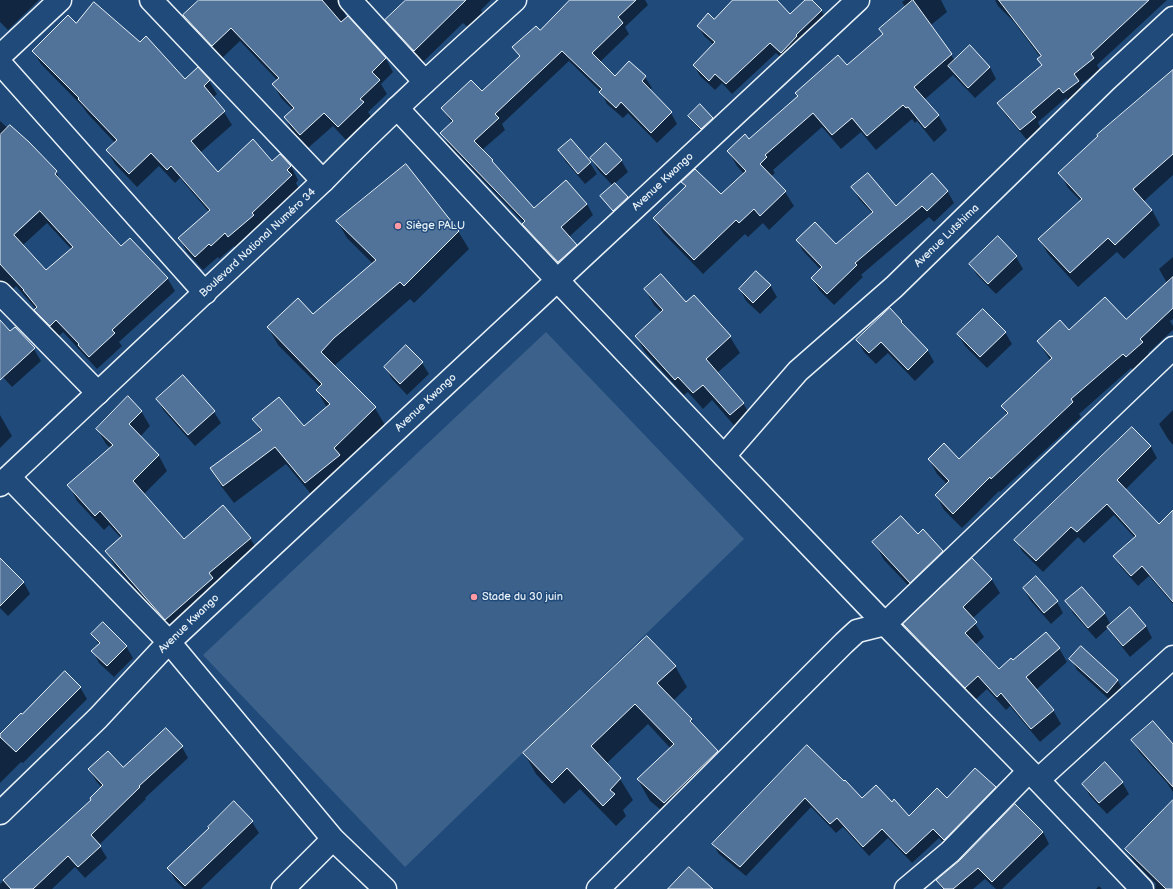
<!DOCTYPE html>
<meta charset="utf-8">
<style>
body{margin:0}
canvas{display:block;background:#1f4a7a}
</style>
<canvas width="1173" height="889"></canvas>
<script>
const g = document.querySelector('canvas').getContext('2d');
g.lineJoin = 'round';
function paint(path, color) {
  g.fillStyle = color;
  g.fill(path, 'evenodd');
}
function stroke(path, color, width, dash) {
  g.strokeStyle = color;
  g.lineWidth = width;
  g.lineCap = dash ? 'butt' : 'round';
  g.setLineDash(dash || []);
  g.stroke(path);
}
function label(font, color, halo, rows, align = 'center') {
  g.font = font + ' "Balsamiq Sans",sans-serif';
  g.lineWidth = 3;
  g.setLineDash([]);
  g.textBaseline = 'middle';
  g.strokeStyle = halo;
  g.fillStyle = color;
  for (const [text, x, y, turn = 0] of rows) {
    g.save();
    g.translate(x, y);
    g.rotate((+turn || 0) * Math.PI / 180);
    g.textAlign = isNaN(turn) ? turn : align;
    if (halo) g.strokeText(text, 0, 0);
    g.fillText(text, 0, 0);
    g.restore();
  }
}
const green = new Path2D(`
 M546 332 744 539 405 867 203 655Z`);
const shadow = new Path2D(`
 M0 0H39L8 30 0 22Z
 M200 0H370L366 4 345 10V15L386 59 393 72 381 84 387 94 368 112 371 116 346 140 333 126 308 148 292 131 285 117 293 110 281 98 273 84 278 81 240 41 221 59 192 29 184 15Z
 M407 0H491L481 10 485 18 472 31 463 23 422 63 394 34 387 20Z
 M572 0H645L648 5 625 27 629 34 600 62 616 77 629 62 645 77 652 88 649 90 671 113 677 124 657 143 628 113 623 118 607 104 601 92 569 61 502 124 505 130 482 150 534 209 566 181 587 204 593 215 569 237 576 245 583 256 564 272 530 235 523 224 524 223 448 144 442 134 452 123 442 108 482 93 520 57 514 47 540 31Z
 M751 0H775L790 15 806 0H811L821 10 827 20 787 63 776 53 732 94 722 83 715 90 700 76 694 65 714 45 704 36 698 26 714 20Z
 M905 0H941L947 12 931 25 955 61 990 67 996 79 975 98 953 75 924 100 938 115 947 130 934 142 917 121 915 123 912 119 876 150 861 132 841 149 822 127 773 170 775 173 770 177 785 192 794 206 769 230 763 223 748 237 745 234 703 274 663 233 654 218 686 188 682 182 721 196 744 174 737 166 728 151 749 140 798 97 796 93 847 67 884 35 880 30 906 8 902 2Z
 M995 0H1167L1097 65 1100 70 1080 85 1085 93 1070 104 1066 98 1038 122 1041 129 1027 140 1005 114 998 103 1042 66 1039 60 1041 58 1014 22 998 6Z
 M76 24 185 80 198 69 209 81 217 94 213 98 224 112 232 125 200 153 217 173 272 162 291 166 298 180 296 183 299 189 237 250 234 246 219 259 218 257 203 270 187 252 180 239 209 212 180 178 175 183 159 166 137 187 115 164 107 150 115 143 87 113 83 107 41 64 33 51Z
 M1173 72V175L1143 202 1152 210 1160 225 1124 259 1117 252 1078 287 1048 254 1039 239 1081 201 1068 188 1060 173Z
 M689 116 712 118 715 124 704 134 692 121Z
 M0 121 56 172 63 184 121 248 130 239 168 279 175 291 119 342 122 346 97 369 63 332 57 338 42 322 35 310 36 309 16 286 9 293 0 295ZM47 223 72 250 46 271 23 245Z
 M559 151 590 163 597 174 585 184 566 162Z
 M591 158 621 160 628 172 614 184 627 198 630 204 617 216 602 196 613 186 598 170Z
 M931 174 948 192 954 203 934 222 929 217 861 275 863 277 834 305 819 290 812 278 821 270 803 251 797 240 836 245 873 214 859 199 853 187 896 207Z
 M337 221 458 231 469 249 414 303 410 299 334 366 375 408 385 425 344 465 316 500 286 464 234 503 221 486 211 469 261 432 253 419 304 428 327 408 317 390 320 387 278 345 268 327 313 315 373 264 347 238Z
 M998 238 1016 257 1023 269 996 294 977 275 970 264Z
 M1173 257V319L1170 321 1173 326V330L1148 353 1150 357 1135 371 1131 368 1079 414 1081 417 1000 492 999 491 962 528 944 510 936 495 947 484 937 474 929 459 959 460 1007 415 1002 406 1050 360 1038 341 1069 331 1125 321 1167 283 1159 269Z
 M770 285 777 297 760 314 746 301 740 289Z
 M645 289 686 303 694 297 730 337 740 353 717 373 743 403 752 419 739 431 712 400 703 409 688 392 684 395 645 352 636 336 662 313 654 305Z
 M902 321 906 329 928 351 934 362 915 381 888 353 876 364 864 352 858 341Z
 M0 322 10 332 34 349 41 361 12 387 0 374Z
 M1005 332 1012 344 987 368 965 346 958 334Z
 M422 363 429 374 407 395 392 379 385 367Z
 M183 377 214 412 221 423 195 446 164 411 157 399Z
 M1173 410V445L1168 439 1159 424Z
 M141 411 150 426 140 437 159 456 167 471 144 494 184 540 250 538 259 553 174 634 115 566 106 551 121 538 109 525 104 530 77 501 69 485 111 449 106 444 97 429Z
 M0 415 12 436 0 448Z
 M1132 428 1151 447 1157 458 1125 490 1159 526 1173 512V604L1149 576 1138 586 1121 567 1114 556 1135 538 1114 515 1084 543 1078 537 1043 572 1022 551 1016 540Z
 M918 536 943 551 953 569 921 599 884 560 874 542Z
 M972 559 992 580 1000 593 972 619 984 637 975 645 999 670 1059 648 1067 662 1036 690 1053 710 1061 724 1040 742 1010 706 1006 710 987 689 974 701 912 638 904 624Z
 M6 565 24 583 30 594 8 616 0 608V570Z
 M1082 588 1105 614 1111 625 1146 626 1152 638 1130 657 1115 638 1109 627 1096 639 1073 613 1067 601Z
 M1024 589 1057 602 1063 613 1051 624 1030 600Z
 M93 634 126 646 133 658 114 677 99 663 93 651 99 645Z
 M1081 648 1118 681 1124 692 1114 704 1077 670 1071 659Z
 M675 666 687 687 673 701 691 720 698 731 717 752 729 773 677 823 650 801 638 780 671 749 648 724 606 764 620 779 633 800 623 810 626 816 616 826 580 789 564 804 536 774 524 753Z
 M80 687 87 699 23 763 21 762 0 783V735L22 716Z
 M1133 741 1173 744V792L1167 783 1139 752Z
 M182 747 188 758 145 798 146 799 99 845 107 858 85 878 75 867 52 889H0V884L92 801 102 788 96 781 89 769H123Z
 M807 747 862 799 909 817 947 799 995 788 1000 798 950 849 939 838 912 863 888 838 869 856 843 827 836 833 811 807 746 876 719 854 713 844Z
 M1122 782 1129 794 1107 814 1090 796 1083 784Z
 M234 803 252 822 259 833 201 889H184L175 880 169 868Z
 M1043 832 1049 844 1002 889H996L985 879 973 889H942L937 881Z
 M1173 832V889H1155L1156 884 1134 862 1126 849Z
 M1099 886 1102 889H1096Z`);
const building = new Path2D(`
 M199 0H322L341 22 348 16 386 58 372 72 380 80 360 99 364 102 338 127 324 113 300 135 284 117 294 108 272 84 279 78 231 28 212 46 183 15Z
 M406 0H466L414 51 385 20Z
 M570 0H636L618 17 623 23 592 53 615 76 629 61 646 76 642 81 672 112 651 133 621 102 616 108 599 92 602 89 562 51 495 114 499 118 474 141 493 160 492 161 534 208 566 180 587 204 561 227 577 245 558 262 522 224 525 221 440 133 453 121 441 108 471 80 482 91 520 56 512 47 536 26 540 30Z
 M733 0H777L790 14 805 0H812L822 10 796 35 797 36 781 53 770 43 726 84 715 74 709 81 693 65 715 42 697 26 708 13 714 19Z
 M913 0 952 54 914 87 939 115 925 128 908 107 906 108 903 105 867 136 852 118 832 135 813 113 765 155 767 157 760 164 786 191 760 216 754 209 739 223 736 220 694 260 653 218 686 186 681 182 695 169 721 194 746 171 727 151 745 134 749 139 798 96 795 93 838 55 847 65 883 34 879 29Z
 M999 0H1149L1091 54 1094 58 1074 74 1079 81 1063 93 1059 88 1031 112 1036 117 1020 130 997 103 1042 65 1037 59 1041 56Z
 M94 2 140 42 146 36 185 79 198 67 210 80 204 86 225 111 191 141 218 172 253 139 272 161 280 154 291 166 287 170 292 175 252 213 254 215 228 237 225 233 211 246 209 244 195 257 178 238 210 210 171 166 167 170 151 153 129 174 106 150 117 140 78 99 79 98 32 51 68 15 76 23Z
 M970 45 990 67 968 88 948 66Z
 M1173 70V154L1133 189 1152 210 1115 245 1108 238 1070 273 1038 239 1082 199 1058 173 1098 136 1097 135Z
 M700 104 713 118 701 129 688 116Z
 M10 125 29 142 57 171 55 174 121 246 130 238 168 278 112 330 115 333 89 357 78 345 79 344 56 320 50 326 34 310 37 307 23 290H24L0 264V135ZM40 211 73 247 46 270 14 235Z
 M571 139 591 162 578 174 558 150Z
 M606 143 622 160 606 175 590 158Z
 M406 164 459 231 404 286 400 282 334 338 321 352 376 407 334 448 340 455 305 483 275 447 223 486 210 468 262 430 252 419 279 397 304 426 330 404 316 390 322 384 267 327 298 298 313 314 376 260 336 221Z
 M868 173 896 206 932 173 948 191 927 211 922 206 855 263 857 265 827 294 811 278 822 267 796 240 815 222 836 244 873 212 851 187Z
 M615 183 628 197 613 211 600 196Z
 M998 236 1017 256 988 284 969 264Z
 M756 271 771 285 753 303 739 289Z
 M661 274 686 302 694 295 731 336 706 359 744 403 730 415 703 385 693 393 678 377 675 380 635 336 663 310 644 289Z
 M1173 277V308L1140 339 1143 342 1126 357 1123 354 1071 399 1073 402 991 479 990 477 953 514 935 495 949 481 928 459 944 443 959 459 1008 413 1001 406 1052 358 1037 341 1060 320 1069 330 1105 297 1126 319Z
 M890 308 902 321 901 322 928 350 908 370 881 342 869 353 856 340Z
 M983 309 1006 332 980 357 957 334Z
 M0 320 10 331 15 327 35 348 0 380Z
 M406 345 423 362 400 384 384 367Z
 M183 375 215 411 188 435 156 399Z
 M128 396 142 411 129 424 159 455 133 481 184 539 223 505 251 538 209 573 213 578 165 620 105 551 122 536 100 511 95 516 67 485 113 445 96 429Z
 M1132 427 1151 446 1117 480 1159 524 1173 510V602L1142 566 1131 576 1113 556 1136 536 1107 504 1077 532 1071 527 1036 561 1014 540Z
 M901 516 918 534 923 529 943 551 910 583 872 542Z
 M0 558 24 582 0 606Z
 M972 558 992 579 963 607 977 622 965 633 999 669 1011 658 1013 660 1046 632 1060 648 1026 677 1054 710 1031 729 1001 693 997 697 978 676 965 688 903 624Z
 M1036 576 1058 601 1044 613 1023 588Z
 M1082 587 1105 613 1088 628 1065 601Z
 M1130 607 1146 626 1123 646 1107 627Z
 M103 622 127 646 107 666 91 651 100 643 91 634Z
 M647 636 676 666 657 683 692 719 690 721 718 751 664 803 637 779 674 744 635 704 591 746 621 778 610 790 615 794 603 806 567 768 552 783 523 753Z
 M1081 646 1118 680 1107 693 1069 659Z
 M65 671 81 687 16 752 0 737V734L21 713 22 714Z
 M1153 721 1173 744V787L1131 740Z
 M166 728 183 746 139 786 140 787 91 835 101 846 78 867 68 856 33 889H11L3 880 91 800 90 798 103 785 88 769 108 751 123 767Z
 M807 745 844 781 845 780 862 798 876 785 892 802 894 799 909 816 937 788 947 798 975 768 996 787 944 840 933 829 906 854 882 829 863 847 837 818 830 824 805 798 740 867 712 844Z
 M1105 762 1123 782 1099 803 1082 784Z
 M1173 800V889H1166L1125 849Z
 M234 801 253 821 185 886 167 868 209 828 208 827Z
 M1015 804 1043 832 992 882 978 868 953 889H944L936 880 959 861Z
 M689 867 713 889H668Z`);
const minor = new Path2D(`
 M151 0 323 181
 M350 0 425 82
 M0 56 60 0
 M0 63 205 293
 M397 108 558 281 724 456 885 624 1038 780 1142 889
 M0 293 98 393
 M724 456 798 371 894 287 1106 80 1173 18
 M9 477 169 642 333 839 385 889
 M1038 780 1173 657
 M0 813 98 718 169 642 858 0
 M283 889 333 839
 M598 889 844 643 857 631 885 624 1173 348
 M906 889 950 852 1029 771`);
const secondary = new Path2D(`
 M0 485 323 181C384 118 450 59 515 0`);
const markers = [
 [398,226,4,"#ff9aa2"],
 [474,597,4,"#ff9aa2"]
];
const streetNames = [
 ["Avenue Kwango",663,182,-43],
 ["Avenue Lutshima",947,236,-44],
 ["Boulevard National Numéro 34",258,243,-43],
 ["Avenue Kwango",426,403,-43],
 ["Avenue Kwango",189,624,-44]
];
const poiNames = [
 ["Siège PALU",406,226],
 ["Stade du 30 juin",482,597]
];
paint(green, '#3c628c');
paint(shadow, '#0007');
paint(building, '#517399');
stroke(building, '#e8f1f8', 1);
stroke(minor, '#e8f1f8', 25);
stroke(secondary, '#e8f1f8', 25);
stroke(minor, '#1f4a7a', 22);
stroke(secondary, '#1f4a7a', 22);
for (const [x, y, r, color] of markers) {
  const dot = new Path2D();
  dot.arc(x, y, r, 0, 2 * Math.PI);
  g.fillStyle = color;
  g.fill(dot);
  stroke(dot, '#1f4a7a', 1.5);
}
label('11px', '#e8f1f8', '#1f4a7a', streetNames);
label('11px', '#e8f1f8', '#1f4a7a', poiNames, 'left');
</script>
